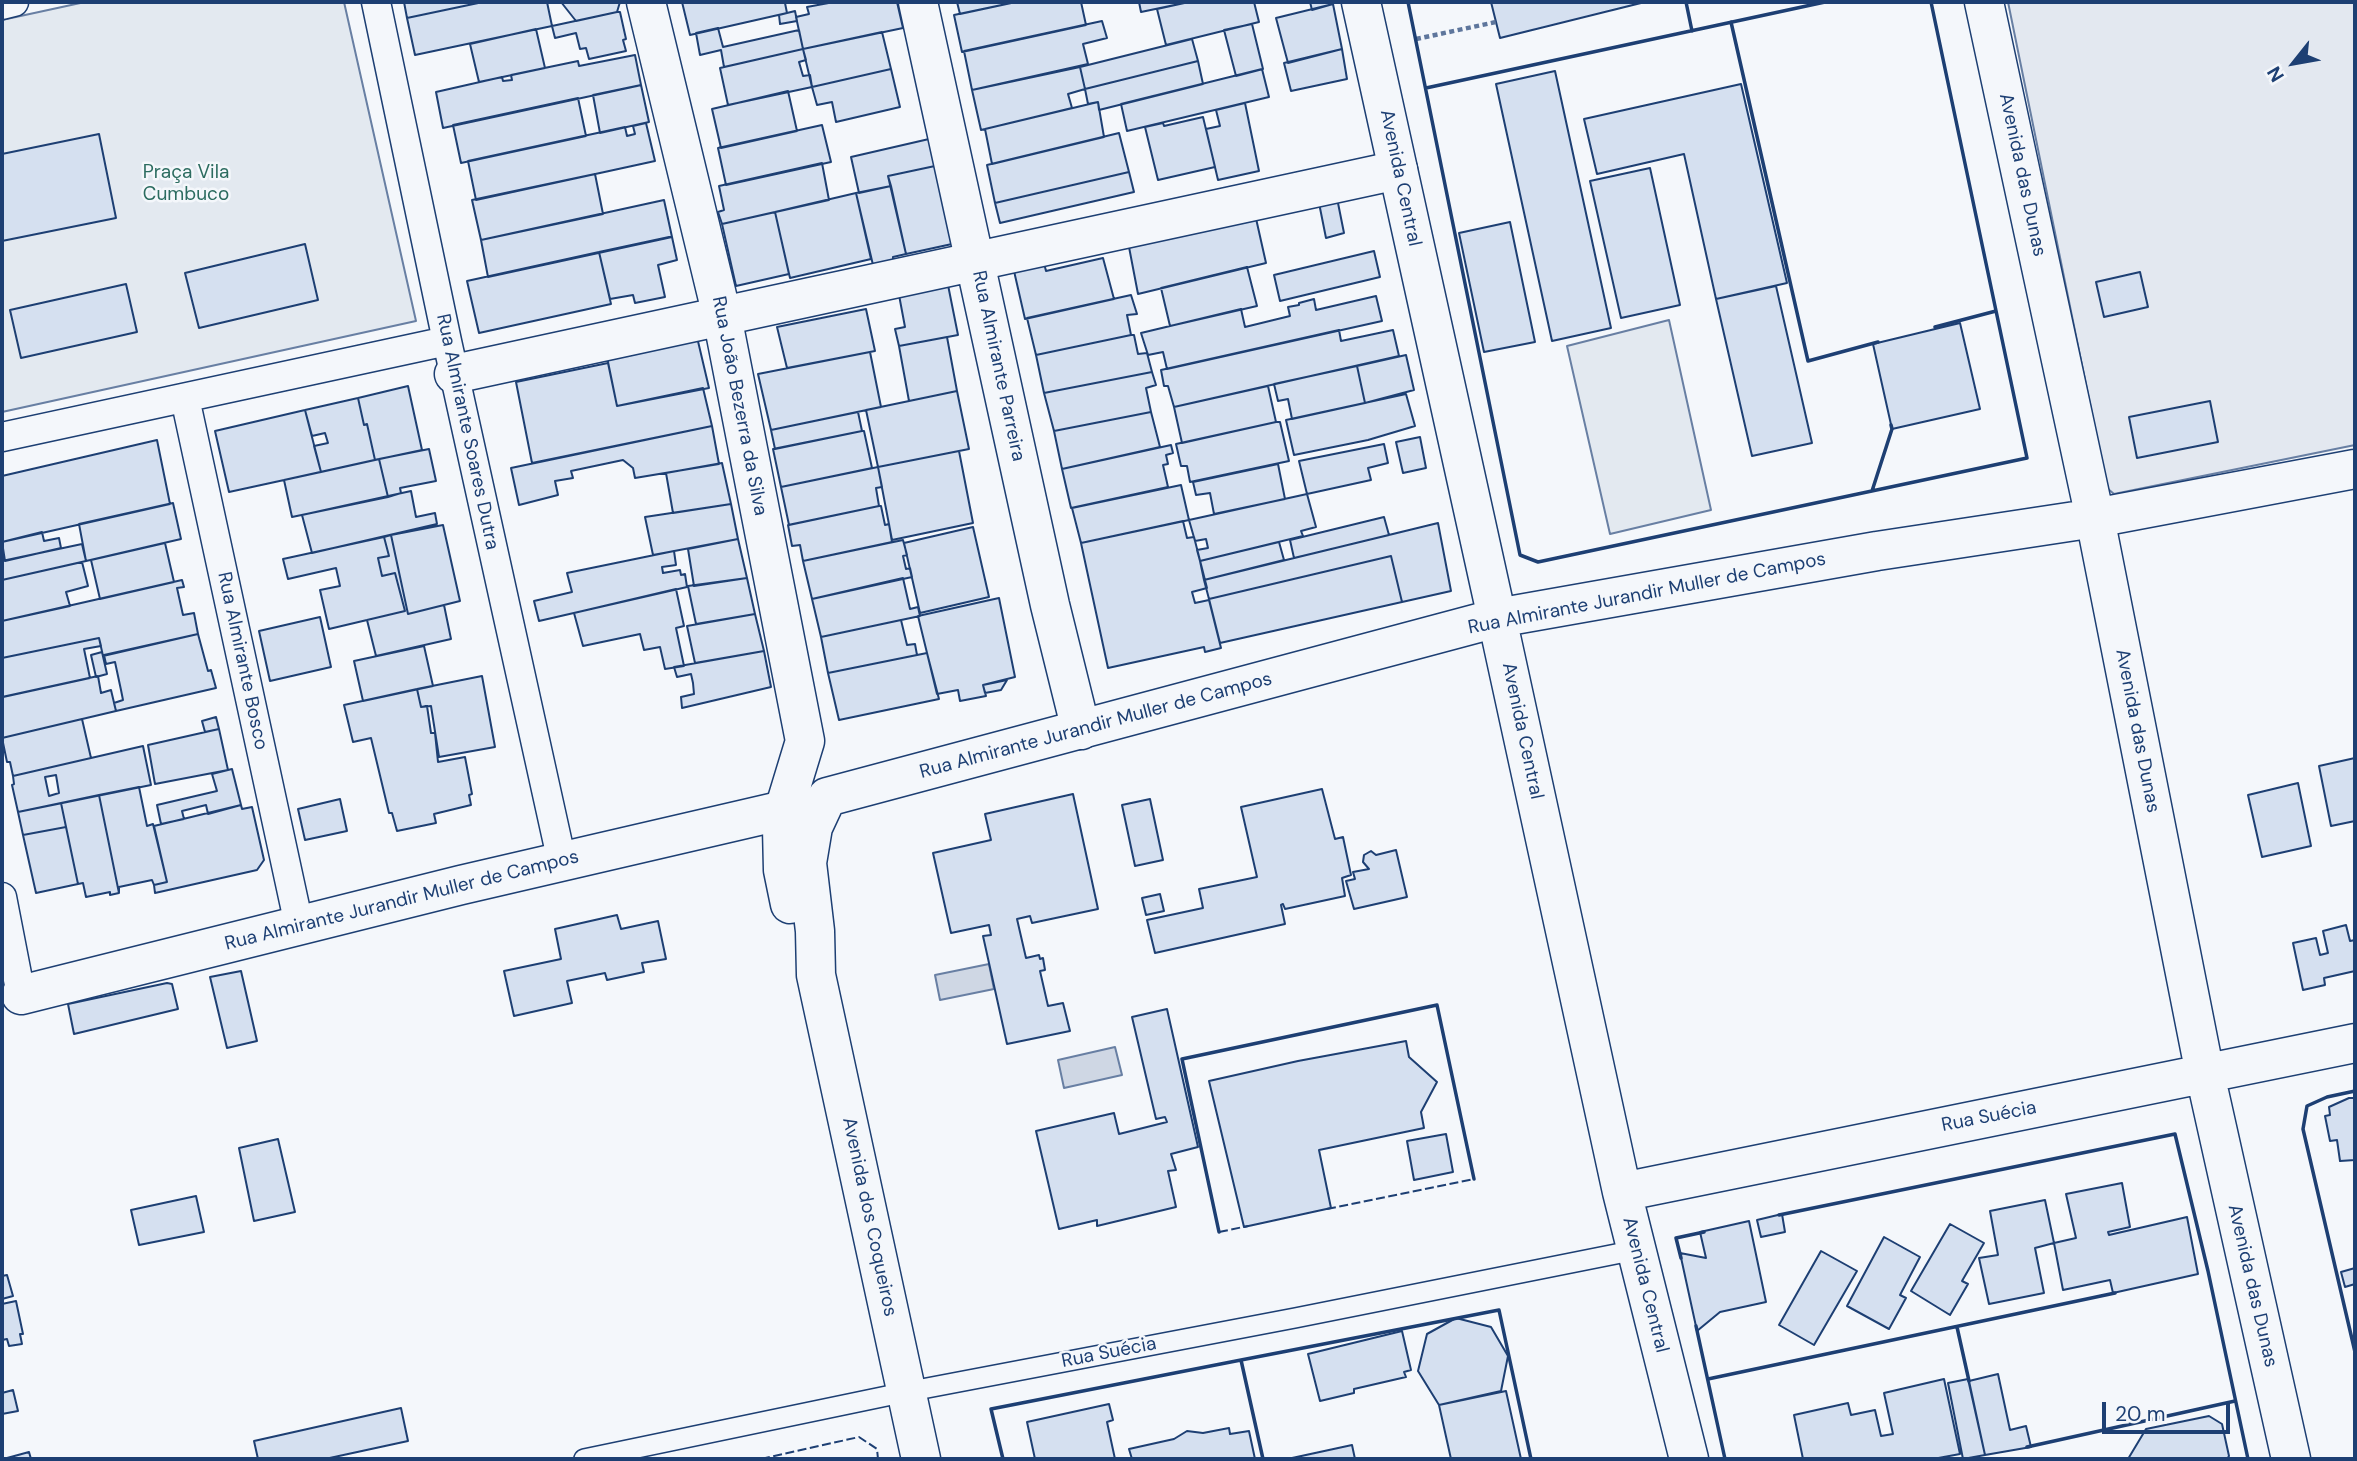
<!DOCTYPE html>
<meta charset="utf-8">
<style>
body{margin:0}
#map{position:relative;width:2357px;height:1461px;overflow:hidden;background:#f4f7fb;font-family:"DM Sans",sans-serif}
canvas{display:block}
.frame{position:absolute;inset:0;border:4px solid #1d3f73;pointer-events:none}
.north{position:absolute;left:2259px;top:28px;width:70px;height:70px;-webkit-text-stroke:5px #f4f7fb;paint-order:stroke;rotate:239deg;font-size:19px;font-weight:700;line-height:28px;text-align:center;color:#1d3f73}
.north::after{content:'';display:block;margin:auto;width:24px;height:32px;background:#1d3f73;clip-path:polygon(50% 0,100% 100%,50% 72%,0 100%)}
.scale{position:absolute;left:2102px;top:1402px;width:128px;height:32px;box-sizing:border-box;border:4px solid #1d3f73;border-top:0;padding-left:9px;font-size:21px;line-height:24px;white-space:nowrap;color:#1d3f73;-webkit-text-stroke:5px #f4f7fb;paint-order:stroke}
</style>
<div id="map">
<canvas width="2357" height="1461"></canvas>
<div class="frame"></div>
<div class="north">N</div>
<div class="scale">20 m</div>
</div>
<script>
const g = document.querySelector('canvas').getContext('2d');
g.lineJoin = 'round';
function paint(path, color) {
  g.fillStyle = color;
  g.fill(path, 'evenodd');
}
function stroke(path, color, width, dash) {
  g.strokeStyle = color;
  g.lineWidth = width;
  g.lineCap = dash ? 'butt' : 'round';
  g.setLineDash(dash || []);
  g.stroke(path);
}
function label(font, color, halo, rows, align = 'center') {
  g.font = font + ' "DM Sans",sans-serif';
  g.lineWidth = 5;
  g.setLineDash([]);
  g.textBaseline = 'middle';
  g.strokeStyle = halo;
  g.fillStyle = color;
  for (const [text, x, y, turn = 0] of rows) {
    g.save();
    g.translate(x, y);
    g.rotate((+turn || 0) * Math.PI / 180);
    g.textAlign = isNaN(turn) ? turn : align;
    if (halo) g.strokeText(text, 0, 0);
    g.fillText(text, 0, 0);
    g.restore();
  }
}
const green = new Path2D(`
 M85 2H344L416 321 2 412V20Z
 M1669 320 1711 510 1610 534 1567 346Z`);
const parking = new Path2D(`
 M2008 2H2355V445L2114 494 2107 488Z`);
const water = new Path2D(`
 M989 964 994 989 940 1000 935 975Z
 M1115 1047 1122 1075 1064 1088 1058 1060Z`);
const building = new Path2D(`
 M404 2H483L407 18Z
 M483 2H547L552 26 415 55 407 18Z
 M561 2H620L617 12 576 21Z
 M682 2H782L785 3 787 13 690 35Z
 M834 2H897L903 28 803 49 796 17 809 14 807 7Z
 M957 2H1016L960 14Z
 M1016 2H1081L1086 25 962 52 954 15Z
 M1139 2H1189L1141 12Z
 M1189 2H1254L1259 22 1166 45 1157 9Z
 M1310 2H1333V4L1312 10Z
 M1491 2H1645L1500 38Z
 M1333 4 1342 49 1288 63 1276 18Z
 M795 11 797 21 780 24 779 15Z
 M617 12H620L626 39 623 40 626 51 589 59 586 48 580 49 576 33 555 38 552 26Z
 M1102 21 1107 38 1083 44 1088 64 972 90 964 51Z
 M1252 24 1263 69 1236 76 1224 30Z
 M718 28 723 47 799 30 803 49 724 67 721 50 700 55 696 33Z
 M536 29 545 68 479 82 470 44Z
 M882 32 891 69 812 87 803 49Z
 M1192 39 1198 61 1085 89 1080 67Z
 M803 49 806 60 799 62 803 76 810 75 812 87 728 105 720 68Z
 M1342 49 1347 79 1291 91 1284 63Z
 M635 55 641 85 637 86 443 128 436 92 502 77 503 81 512 80 511 75 578 61 579 66Z
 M1198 61 1203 84 1099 110 1098 102 1088 104 1085 89Z
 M1080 67 1085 89 1068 94 1072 108 981 130 972 90Z
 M891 69 900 107 836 122 832 102 817 105 812 87Z
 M1262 69 1269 97 1127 131 1121 104Z
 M1555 71 1611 328 1552 341 1496 84Z
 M1741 84 1787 283 1716 299 1684 154 1597 174 1584 119Z
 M641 85 649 122 600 133 593 95Z
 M788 91 797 131 721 148 712 109Z
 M578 98 586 136 461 163 453 125Z
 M1098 102 1104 137 992 164 985 129Z
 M1245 103 1259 171 1218 180 1206 129 1220 126 1216 110Z
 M1203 117 1215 167 1158 180 1145 127 1163 123 1164 126Z
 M646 123 655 161 476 200 468 161 625 127 627 136 635 134 633 126Z
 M822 125 831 162 726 185 718 148Z
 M1119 133 1129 172 995 203 987 165Z
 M99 134 116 218 2 241V154Z
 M929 139 935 166 888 176 891 186 859 193 851 157Z
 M822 163 829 200 722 224 718 212 724 210 719 186Z
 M935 166 952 244 906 254 888 176Z
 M1650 168 1680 305 1621 318 1590 181Z
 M1129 172 1134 192 1000 223 995 203Z
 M595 174 603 214 481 240 472 200Z
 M891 186 906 254 893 257V261L873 265 856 193Z
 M856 193 871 259 790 278 775 212Z
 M1337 198 1344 233 1326 238 1319 203Z
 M664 200 672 237 488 277 481 240Z
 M775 212 789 274 736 286 722 224Z
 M1255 214 1266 263 1138 294 1129 247Z
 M1510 222 1535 342 1484 352 1459 233Z
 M669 237H672L677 260 658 265 665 297 635 303 633 295 610 299 599 252Z
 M305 244 318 300 199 328 185 273Z
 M1374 251 1380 277 1280 301 1274 275Z
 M599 252 611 304 479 333 467 281Z
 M1103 258 1114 299 1025 319 1014 271 1044 263 1046 271Z
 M1247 267 1257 306 1170 326 1161 288Z
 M2140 272 2148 307 2104 317 2096 282Z
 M126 284 137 332 21 358 10 310Z
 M948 285 958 335 899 346 895 329 905 327 899 295Z
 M1776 286 1812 443 1752 456 1716 299Z
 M1131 295 1137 314 1127 315 1131 335 1036 355 1027 318Z
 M1376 296 1382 321 1167 369 1163 352 1148 355 1141 333 1241 309 1245 327 1290 316 1288 307 1299 305V303L1314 299 1316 310Z
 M866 309 875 351 787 368 777 327Z
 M1960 323 1980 409 1892 429 1873 344Z
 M1339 330 1341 341 1393 330 1399 356 1174 407 1168 386H1164L1161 370Z
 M1131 335H1134L1138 354 1147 353 1152 372 1044 393 1036 355Z
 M697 337 709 388 617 406 607 357Z
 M947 337 957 391 909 401 899 346Z
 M870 352 881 407 771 430 758 374Z
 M1406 355 1414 390 1365 403 1357 366Z
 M608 363 617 406 703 388 712 426 532 463 516 382Z
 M1357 366 1365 403 1292 419 1288 399 1278 401 1274 384Z
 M1152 372 1156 385 1146 388 1151 412 1054 431 1044 393Z
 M408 386 422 450 375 460 367 424 364 425 358 398Z
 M1268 386 1276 422 1182 443 1174 407Z
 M957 391 969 449 878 467 866 410Z
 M1406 394 1415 426 1368 440 1294 455 1286 420Z
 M358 398 364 425 367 424 375 460 321 472 314 446 328 443 325 433 312 436 305 410Z
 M2210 401 2218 442 2137 458 2129 417Z
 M305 410 321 472 229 492 215 431Z
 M858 412 862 431 775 449 771 430Z
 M1151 412 1160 447 1062 469 1054 431Z
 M1276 422H1280L1289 461 1190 482 1187 466H1181L1176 444Z
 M712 426 719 464 635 478 633 468 623 460 571 471 573 478 555 481 558 495 519 505 511 468Z
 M862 431H864L872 468 781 487 773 449Z
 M1420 437 1426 468 1403 473 1396 442Z
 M157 440 170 504 2 542V476Z
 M1384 444 1388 463 1368 468 1371 480 1307 494 1299 461Z
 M1171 445 1173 453 1166 455 1168 464 1163 465 1168 487 1071 508 1062 469Z
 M429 449 436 481 400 488 401 493 388 497 379 459Z
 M959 451 973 523 892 540 878 467Z
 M379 459 388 497 292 517 284 480Z
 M722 463 731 504 673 513 666 473Z
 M1278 464 1285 499 1214 514 1210 493 1196 495 1193 482Z
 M878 467 882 487 876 488 879 506 789 525 781 487Z
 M1181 485 1189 520 1081 543 1072 508Z
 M411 491 416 517 435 513 437 524 312 553 302 515Z
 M1307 494 1316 527 1301 531 1303 536 1200 561 1197 550 1208 548 1206 539 1195 541 1189 520Z
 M173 503 181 539 86 561 79 524Z
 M731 504 738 539 653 555 645 517Z
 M879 506H881L885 525 889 524 892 542 803 561 800 545 792 546 788 525Z
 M1384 517 1389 535 1294 558 1290 540Z
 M1183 521 1187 538 1194 537 1207 588 1192 592 1195 603 1209 600 1221 648 1205 652 1204 647 1108 668 1081 543Z
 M1438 523 1451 591 1402 602 1391 556 1209 599 1204 580Z
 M443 525 460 601 408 614 391 535Z
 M973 527 989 597 920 613 904 543Z
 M42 532 44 541 59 538 61 548 5 561 2 542Z
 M391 535 408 614 444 605 451 639 376 656 367 620 405 611 395 573 382 576 378 558 389 556 384 537Z
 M384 537 389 556 378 558 382 576 395 573 405 611 329 629 320 590 340 586 336 568 288 579 283 559Z
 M738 539 747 578 694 586 688 549Z
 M903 540 907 555 903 556 906 569 910 568 912 577 812 599 803 561Z
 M1279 542 1284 560 1204 580 1200 561Z
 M165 543 174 582 100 599 91 560Z
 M82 544 86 561 2 580V561Z
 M674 551 676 565 662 567 663 573 680 570 681 575 685 574 687 587 539 621 534 601 572 592 567 573Z
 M1391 556 1402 602 1220 643 1209 599Z
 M82 562 88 586 66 592 70 606 2 621V580Z
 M747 578 755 614 696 624 688 586Z
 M903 578 910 609 918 607 920 616 821 637 812 599Z
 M182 580 184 587 177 588 183 615 194 613 198 634 103 656 99 638 2 658V621Z
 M676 589 684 626 676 628 684 666 665 669 660 647 644 650 640 634 583 646 574 613Z
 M999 598 1015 677 983 685 986 696 960 701 958 690 937 694 918 616Z
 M755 614 764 651 695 663 687 626Z
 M320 617 331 667 270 681 259 631Z
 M901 620 907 645 915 644 917 655 828 673 821 637Z
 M198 634 208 671 211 670 216 688 116 711 114 703 123 700 121 690 115 662 106 664 104 655Z
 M99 638 101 646 84 649 90 678 3 697 2 658Z
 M424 646 433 686 363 701 354 661Z
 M764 651 771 687 682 708 681 697 694 694 693 683 691 674 677 677 674 667Z
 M102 652 107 674 96 677 91 655Z
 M927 653 939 699 839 720 828 673Z
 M98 676 101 693 111 690 116 711 2 738V697Z
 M482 676 495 747 439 757 431 706 421 707 417 689Z
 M1007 680 1001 690 985 693 983 685Z
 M417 689 421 707 427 706 431 733H435L438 762 465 757 472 794 469 795 471 805 434 814 436 823 397 831 392 813H389L371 738 353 742 344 705Z
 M216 717 219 729 205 732 202 721Z
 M82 719 91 758 13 776 10 762H7L2 738Z
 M219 729 228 770 155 784 148 745Z
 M143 746 151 785 18 812 12 785 14 784 13 776ZM56 775 59 793 49 796 45 777Z
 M2355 758V821L2331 826 2319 766Z
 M232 769 241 805 208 814 206 805 182 811 184 819 161 824 157 805 217 791 212 774Z
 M2298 783 2311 846 2262 857 2248 795Z
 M139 787 147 826 153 824 167 882 154 885 152 880 119 887V893L99 795Z
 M1322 789 1335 839 1343 837 1351 875 1342 878 1345 896 1285 909 1283 904 1281 905 1285 924 1155 953 1147 920 1203 908 1199 889 1257 877 1241 807Z
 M1073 794 1098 909 1032 923 1030 916 1017 919 1026 958 1039 955 1040 959 1043 958 1045 970 1040 971 1048 1006 1063 1003 1070 1031 1007 1044 983 936 991 935 989 925 951 933 933 853 991 840 985 814Z
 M99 795 119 893 110 895V892L86 897 83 883 78 884 61 803Z
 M340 799 347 831 305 840 298 809Z
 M1150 799 1163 860 1135 866 1122 805Z
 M61 803 66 827 23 835 18 812Z
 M241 805 242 809 252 807 264 860 257 870 155 893 154 885 167 882 154 826Z
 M66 827 78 884 36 893 23 835Z
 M1396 850 1407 897 1354 909 1346 881 1355 879 1353 872 1369 869 1363 862 1364 855 1371 851 1376 855Z
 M1160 894 1164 911 1146 915 1142 898Z
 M617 915 621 929 658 921 666 959 642 963 644 972 607 980 605 973 567 981 572 1003 514 1016 504 971 561 959 555 929Z
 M2346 925 2350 941 2355 940V971L2324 978 2325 985 2303 990 2293 943 2316 938 2320 955 2328 953 2323 931Z
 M241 971 257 1041 227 1048 210 977Z
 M167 983 172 984 178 1009 74 1034 68 1004Z
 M1167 1009 1198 1147 1171 1154 1176 1170 1168 1171 1176 1207 1097 1226V1220L1059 1229 1036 1131 1114 1113 1119 1134 1167 1122 1165 1117 1156 1119 1132 1017Z
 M1406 1041 1409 1057 1437 1082 1421 1112 1424 1128 1319 1150 1331 1208 1244 1227 1209 1081 1298 1061Z
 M2349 1098H2355V1160L2340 1161 2337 1140 2330 1141 2325 1116 2330 1115 2329 1107Z
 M1446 1134 1453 1172 1414 1180 1407 1141Z
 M278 1139 295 1212 254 1221 239 1148Z
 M2122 1183 2130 1227 2108 1232 2109 1235 2187 1217 2198 1274 2113 1293 2110 1280 2063 1290 2054 1243 2076 1238 2066 1194Z
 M196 1196 204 1232 139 1245 131 1210Z
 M2045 1200 2054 1243 2035 1248 2044 1293 1989 1304 1979 1258 1998 1255 1990 1211Z
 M1782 1214 1785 1232 1761 1237 1757 1220Z
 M1749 1221 1766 1302 1720 1312 1697 1331 1680 1253 1706 1258 1700 1232Z
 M1950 1224 1984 1243 1962 1281 1968 1284 1950 1315 1911 1291Z
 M1884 1237 1920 1257 1900 1295 1906 1298 1889 1329 1847 1306Z
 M1821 1251 1857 1271 1814 1345 1779 1325Z
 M2355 1268V1284L2345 1287 2341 1272Z
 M7 1275 13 1296 2 1299V1276Z
 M16 1301 23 1334H20L22 1344 9 1346 7 1339 2 1340V1304Z
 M1456 1318 1491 1327 1508 1356 1501 1391 1439 1405 1418 1371 1427 1334Z
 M1402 1331 1411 1370 1404 1372 1406 1377 1354 1389V1393L1320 1401 1308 1354Z
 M1998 1374 2010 1430 2026 1426 2031 1447 1985 1455 1969 1381Z
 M1944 1379 1960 1454 1933 1459H1803L1794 1415 1848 1403 1851 1415 1875 1410 1881 1436 1893 1434 1884 1393Z
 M1968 1379 1985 1455 1963 1459 1948 1383Z
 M13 1390 18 1411 2 1414V1393Z
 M1506 1391 1521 1459H1451L1439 1405Z
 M1109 1404 1113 1420 1107 1422 1115 1459H1035L1027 1422Z
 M401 1408 408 1441 325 1459H258L254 1441Z
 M2209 1416 2222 1424 2229 1456 2227 1459H2128L2146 1429Z
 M1229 1428 1230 1434 1249 1431 1255 1459H1132L1129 1449 1174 1439 1187 1431 1203 1433Z
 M1352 1445 1355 1459H1292V1458Z
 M29 1452 31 1459H7V1458Z`);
const path = new Path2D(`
 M1416 39 1496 22`);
const service = new Path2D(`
 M584 1459 906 1392 1295 1318 1636 1250`);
const pedestrian = new Path2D(`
 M376 2 447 341 562 862
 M2 5 14 2
 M185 398 299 925
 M2 437 447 341
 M2 897 21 995`);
const minor = new Path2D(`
 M918 2 1050 605 1081 730
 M1984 2 2095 518 2205 1074 2291 1459
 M454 374 1398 170
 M21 995 461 885 784 810
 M1622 1192 2355 1043
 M1689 1459 1622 1192 1497 618 1877 551 2095 518 2355 469`);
const secondary = new Path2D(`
 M646 2 722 316 805 741 784 810 782 828 783 870 790 904
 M921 1459 816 975 815 931 807 863 813 827 827 797 1497 618 1361 2`);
const fence = new Path2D(`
 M1327 1209 1474 1179
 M1219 1232 1248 1226
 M761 1459 859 1437 877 1449 878 1459`);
const wall = new Path2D(`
 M1408 2 1520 555 1538 562 2027 458 1931 2
 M1686 2 1692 31
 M1731 22 1808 361 1878 342
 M1426 88 1825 2
 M1935 327 1996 311
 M1872 491 1892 429 1891 425
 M2355 1091 2327 1097 2307 1106 2303 1129 2355 1352
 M1779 1215 2175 1134 2208 1271 2248 1459
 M1219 1232 1182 1059 1437 1005 1474 1179
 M1681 1258 1676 1238 1704 1232
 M1696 1326 1725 1459
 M1957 1327 1969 1381
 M1241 1360 1499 1310 1531 1459
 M1708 1379 2115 1293
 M2027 1447 2235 1401
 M1003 1459 991 1409 1241 1360 1263 1459`);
const parkNames = [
 ["Praça Vila",186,173],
 ["Cumbuco",186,195]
];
const streetNames = [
 ["Avenida das Dunas",2022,175,78],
 ["Avenida Central",1400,178,78],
 ["Rua Almirante Parreira",998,366,78],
 ["Rua João Bezerra da Silva",739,406,79],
 ["Rua Almirante Soares Dutra",467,432,78],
 ["Rua Almirante Jurandir Muller de Campos",1647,594,-11],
 ["Rua Almirante Bosco",242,661,78],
 ["Rua Almirante Jurandir Muller de Campos",1096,726,-15],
 ["Avenida Central",1522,731,78],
 ["Avenida das Dunas",2137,731,79],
 ["Rua Almirante Jurandir Muller de Campos",402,901,-14],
 ["Rua Suécia",1989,1117,-11],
 ["Avenida dos Coqueiros",869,1217,78],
 ["Avenida Central",1645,1285,76],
 ["Avenida das Dunas",2252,1286,77],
 ["Rua Suécia",1109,1353,-11]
];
paint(green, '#e3e9f0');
stroke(green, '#687fa3', 2);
paint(parking, '#e3e8f0');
stroke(parking, '#687fa3', 2);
paint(water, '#cfd7e4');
stroke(water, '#687fa3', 2);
paint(building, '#d5e0f0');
stroke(building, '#1d3f73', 2);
stroke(service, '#1d3f73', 22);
stroke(pedestrian, '#1d3f73', 31);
stroke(minor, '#1d3f73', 41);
stroke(secondary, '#1d3f73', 41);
stroke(path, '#5e769c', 4.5, [5, 3.5]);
stroke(service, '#f4f7fb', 19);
stroke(pedestrian, '#f4f7fb', 28);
stroke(minor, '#f4f7fb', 38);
stroke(secondary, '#f4f7fb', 38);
stroke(fence, '#1d3f73', 2, [9, 3.5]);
stroke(wall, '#1d3f73', 3.5);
label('19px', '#2c6c60', '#f4f7fb', parkNames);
label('19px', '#1d3f73', '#f4f7fb', streetNames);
</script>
